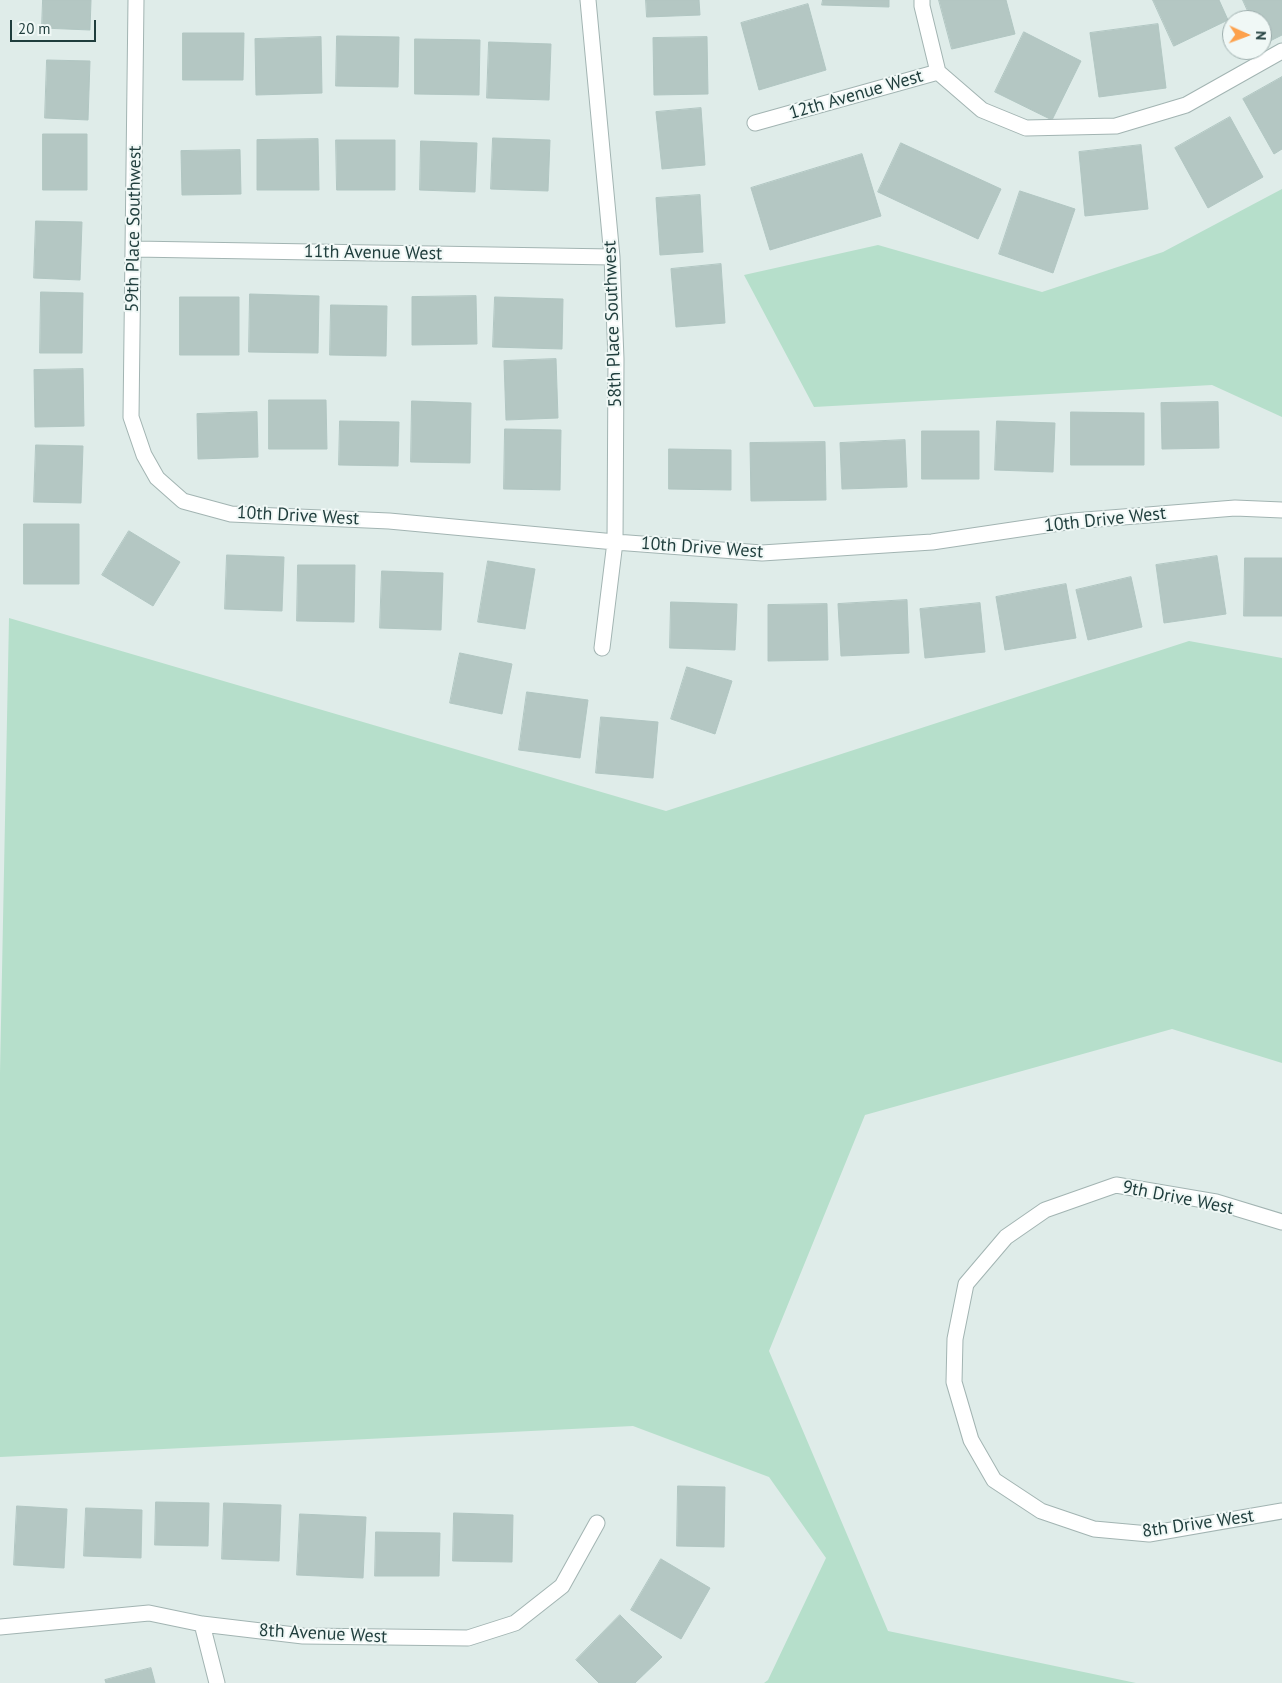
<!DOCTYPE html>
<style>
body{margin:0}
#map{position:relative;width:1282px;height:1683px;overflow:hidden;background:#dfece9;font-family:"PT Sans",sans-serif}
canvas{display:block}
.north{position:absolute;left:1222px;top:10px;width:50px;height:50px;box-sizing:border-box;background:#f0f8f6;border:1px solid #9cadac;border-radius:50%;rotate:92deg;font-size:14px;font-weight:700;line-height:20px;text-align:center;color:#1f3d3c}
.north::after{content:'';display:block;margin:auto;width:18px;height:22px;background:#fda14c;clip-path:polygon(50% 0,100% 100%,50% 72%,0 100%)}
.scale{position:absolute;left:10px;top:20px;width:86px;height:22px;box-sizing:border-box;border:2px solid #1f3d3c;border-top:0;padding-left:6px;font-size:15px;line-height:18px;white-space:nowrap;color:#1f3d3c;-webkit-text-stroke:4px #f0f8f6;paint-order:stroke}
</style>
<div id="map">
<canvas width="1282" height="1683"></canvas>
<div class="north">N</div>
<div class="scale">20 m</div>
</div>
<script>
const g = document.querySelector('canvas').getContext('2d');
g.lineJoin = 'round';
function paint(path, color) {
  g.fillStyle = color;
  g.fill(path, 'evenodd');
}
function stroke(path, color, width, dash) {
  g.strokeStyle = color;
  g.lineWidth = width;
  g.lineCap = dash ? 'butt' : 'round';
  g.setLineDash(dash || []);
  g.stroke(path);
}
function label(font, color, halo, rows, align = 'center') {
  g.font = font + ' "PT Sans",sans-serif';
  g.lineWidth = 4;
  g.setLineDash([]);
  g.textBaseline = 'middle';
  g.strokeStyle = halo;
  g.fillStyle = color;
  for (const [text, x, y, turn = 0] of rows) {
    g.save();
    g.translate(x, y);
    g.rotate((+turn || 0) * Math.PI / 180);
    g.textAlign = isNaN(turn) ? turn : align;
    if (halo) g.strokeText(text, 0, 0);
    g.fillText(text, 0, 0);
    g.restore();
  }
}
const green = new Path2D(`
 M1282 189V417L1212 385 814 407 744 275 878 245 1042 292 1163 252Z
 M9 618 666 811 1189 641 1282 658V1063L1172 1029 865 1115 769 1351 888 1631 1136 1683H764L768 1680 826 1558 769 1477 633 1426 0 1457V1073Z`);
const building = new Path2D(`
 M43 0H91L90 30 42 28Z
 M646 0H699L700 15 647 17Z
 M823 0H889V7L822 5Z
 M939 0H1006L1015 34 952 49Z
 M1153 0H1219L1228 20 1174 46Z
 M1243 0H1282V35L1264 44 1262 40V20H1252Z
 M808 4 826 70 759 90 741 23Z
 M1158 24 1166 88 1099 97 1090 33Z
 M1024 32 1081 61 1052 120 995 92Z
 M183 33H244L243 80H183Z
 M337 36 399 37 398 87 336 86Z
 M321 37 322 93 256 95 255 39Z
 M707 37 708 94 654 95 653 38Z
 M415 39 480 40 479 95 415 94Z
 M489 42 551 44 549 100 487 98Z
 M47 60 90 61 88 120 45 118Z
 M1282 77V149L1274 154 1243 99Z
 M701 108 705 165 662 169 656 112Z
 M1230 117 1263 177 1208 208 1175 148Z
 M43 134H87V190H43Z
 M493 138 550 140 548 191 491 189Z
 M318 139 319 190H257V140Z
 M336 140H395V190H337Z
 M421 141 477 143 475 192 420 190Z
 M901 143 1001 189 978 239 878 192Z
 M1141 145 1148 209 1085 216 1079 152Z
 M240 150 241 194 182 195 181 151Z
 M862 154 881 216 770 250 751 188Z
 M1020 191 1075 209 1053 273 999 254Z
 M700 195 703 252 660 255 656 198Z
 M36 221 82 222 80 280 34 278Z
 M721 264 725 323 676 327 671 269Z
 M41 292 83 293 82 353H40Z
 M250 294 319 296 318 353 249 352Z
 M476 296 477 344 412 345V297Z
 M180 297H239V355H180Z
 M495 297 563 299 562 349 493 347Z
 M331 305 387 306 386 356 330 355Z
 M556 359 558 418 506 420 504 361Z
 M83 369 84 426 35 427 34 370Z
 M269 400H326L327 449H269Z
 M412 401 471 403 470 463 411 462Z
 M1218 402 1219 448 1162 449 1161 403Z
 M257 412 258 457 198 459 197 414Z
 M1071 412 1144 413V465H1071Z
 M340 421 399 422 398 466 339 465Z
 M997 421 1055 423 1053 472 995 470Z
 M505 429 561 430 560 490 504 489Z
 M922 431H979V479H922Z
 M905 440 907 487 842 489 840 443Z
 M825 442 826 500 751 501 750 443Z
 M36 445 83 446 81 503 34 502Z
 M669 449 731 450V490L669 489Z
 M24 524H79V584H24Z
 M129 531 180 562 153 606 102 575Z
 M227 555 284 557 282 611 225 609Z
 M1217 556 1226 614 1164 623 1156 565Z
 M1245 558H1282V616H1244Z
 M488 561 535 569 525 629 478 622Z
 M298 565H355L354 622 297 621Z
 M382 571 443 573 441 630 380 628Z
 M1131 577 1142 627 1088 640 1076 590Z
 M1066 584 1076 638 1005 650 996 597Z
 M907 600 909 653 841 656 838 604Z
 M671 602 737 604 735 650 670 648Z
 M980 603 985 652 925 658 920 609Z
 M827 604 828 660 768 661V605Z
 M460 653 512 664 502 714 450 703Z
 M687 667 732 681 715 734 671 719Z
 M527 692 588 700 580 758 519 750Z
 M601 717 658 722 653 778 596 773Z
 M678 1486 725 1487 724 1547 677 1546Z
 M156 1502 209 1503 208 1546 155 1545Z
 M224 1503 281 1505 279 1561 222 1559Z
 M17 1506 67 1509 64 1568 14 1565Z
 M86 1508 142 1510 141 1558 84 1556Z
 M454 1513 513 1515 512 1562 453 1561Z
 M300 1514 366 1517 363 1578 297 1575Z
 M376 1532 440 1533 439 1576H375Z
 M661 1559 710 1588 681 1639 631 1610Z
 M620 1615 662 1657 635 1683H599L576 1660Z
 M151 1668 155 1683H106L105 1680Z`);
const minor = new Path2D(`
 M136 0 131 417 144 455 157 478 183 501 231 514 389 521 615 542 762 553 932 542 1073 521 1235 508 1282 510
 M588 0 612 257 616 359 615 542 602 648
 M922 0V6L938 72
 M755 123 938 72 982 110 1026 128 1116 126 1186 105 1282 51
 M134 249 612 257
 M1282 1222 1216 1202 1116 1185 1045 1210 1006 1237 966 1284 955 1339 954 1382 971 1440 994 1480 1041 1511 1094 1529 1149 1534 1282 1511
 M202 1624 217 1683
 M0 1627 149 1613 202 1624 303 1636 468 1638 515 1623 562 1586 597 1523`);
const streetNames = [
 ["12th Avenue West",856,95,-16],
 ["59th Place Southwest",134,229,-89],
 ["11th Avenue West",373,253,1],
 ["58th Place Southwest",613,324,-92],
 ["10th Drive West",298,516,3],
 ["10th Drive West",1105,520,-6],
 ["10th Drive West",702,548,4],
 ["9th Drive West",1178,1198,11],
 ["8th Drive West",1198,1524,-8],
 ["8th Avenue West",323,1634,3]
];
paint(green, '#b6dfcb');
paint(building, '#b4c7c3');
stroke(building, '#b1c6c2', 1);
stroke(minor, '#a2b4b2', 17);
stroke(minor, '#fff', 15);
label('18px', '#1f3d3c', '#f0f8f6', streetNames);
</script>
